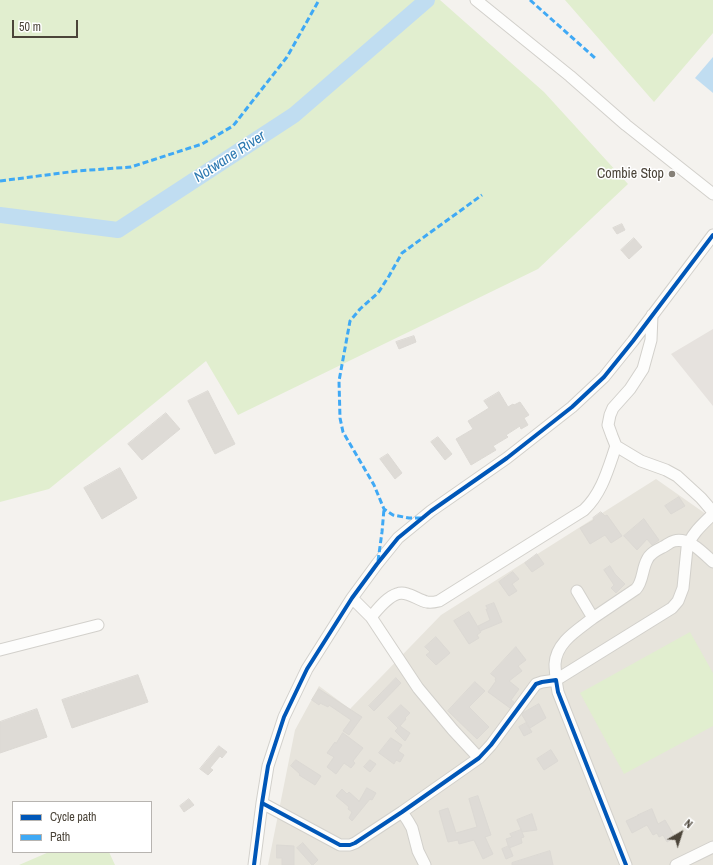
<!DOCTYPE html>
<style>
body{margin:0}
#map{position:relative;width:713px;height:865px;overflow:hidden;background:#f4f2ee;font-family:"Archivo Narrow",sans-serif}
canvas{display:block}
.legend{position:absolute;left:12px;top:801px;width:140px;height:52px;box-sizing:border-box;background:#fff;border:1px solid #b7b4b0;margin:0;padding:5px 7px;list-style:none;font-size:12px;color:#4b4439}
.legend li{display:flex;align-items:center;gap:8px;height:20px}
.legend b{width:20px;border:1px solid #b7b4b0}
.north{position:absolute;left:661px;top:813px;width:40px;height:40px;-webkit-text-stroke:3px #fff;paint-order:stroke;rotate:39deg;font-size:11px;font-weight:700;line-height:16px;text-align:center;color:#4b4439}
.north::after{content:'';display:block;margin:auto;width:14px;height:18px;background:#4b4439;clip-path:polygon(50% 0,100% 100%,50% 72%,0 100%)}
.scale{position:absolute;left:12px;top:20px;width:66px;height:18px;box-sizing:border-box;border:2px solid #4b4439;border-top:0;padding-left:5px;font-size:12px;line-height:14px;white-space:nowrap;color:#4b4439;-webkit-text-stroke:3px #fff;paint-order:stroke}
</style>
<div id="map">
<canvas width="713" height="865"></canvas>
<ul class="legend">
<li><b style="height:5px;background:#0057b8"></b>Cycle path</li>
<li><b style="height:5px;background:#3fa9f5"></b>Path</li>
</ul>
<div class="north">N</div>
<div class="scale">50 m</div>
</div>
<script>
const g = document.querySelector('canvas').getContext('2d');
g.lineJoin = 'round';
function paint(path, color) {
  g.fillStyle = color;
  g.fill(path, 'evenodd');
}
function stroke(path, color, width, dash) {
  g.strokeStyle = color;
  g.lineWidth = width;
  g.lineCap = dash ? 'butt' : 'round';
  g.setLineDash(dash || []);
  g.stroke(path);
}
function label(font, color, halo, rows, align = 'center') {
  g.font = font + ' "Archivo Narrow",sans-serif';
  g.lineWidth = 3;
  g.setLineDash([]);
  g.textBaseline = 'middle';
  g.strokeStyle = halo;
  g.fillStyle = color;
  for (const [text, x, y, turn = 0] of rows) {
    g.save();
    g.translate(x, y);
    g.rotate((+turn || 0) * Math.PI / 180);
    g.textAlign = isNaN(turn) ? turn : align;
    if (halo) g.strokeText(text, 0, 0);
    g.fillText(text, 0, 0);
    g.restore();
  }
}
const residential = new Path2D(`
 M656 479 713 519V865H268L295 730 319 686 350 709 441 615Z`);
const industrial = new Path2D(`
 M713 329V406L671 354Z`);
const green = new Path2D(`
 M0 0H440L544 92 628 184 538 269 238 415 206 361 49 489 0 502Z
 M565 0H713V33L654 102Z
 M690 632 713 673V726L624 774 580 693Z
 M49 852H109L115 865H19Z`);
const water = new Path2D(`
 M713 57V93L695 78Z`);
const river = new Path2D(`
 M0 215 118 230 294 115 427 0`);
const building = new Path2D(`
 M622 224 625 230 617 234 613 228Z
 M634 238 642 247 629 259 621 250Z
 M414 336 416 342 399 349 396 342Z
 M208 391 235 444 215 454 188 401Z
 M499 392 508 407 513 404 514 405 520 402 529 415 524 418 528 425 521 429 520 426 506 435 508 437 493 446 496 450 471 465 456 439 473 429 468 421 489 408 484 401Z
 M166 413 180 429 142 460 128 444Z
 M438 437 452 454 445 460 431 442Z
 M388 454 402 473 395 479 380 459Z
 M120 468 137 498 102 519 84 488Z
 M679 497 685 506 671 514 665 506Z
 M601 512 605 516 607 515 622 536 611 543 605 535 590 544 580 528 594 520 593 518Z
 M644 519 659 540 652 545 647 539 637 550 624 536Z
 M537 554 544 564 532 572 525 563Z
 M610 566 615 574 625 584 616 593 611 588 614 585 604 570Z
 M513 572 519 579 512 584 517 591 509 596 499 582Z
 M494 603 502 622 480 631 478 626 490 620 486 609H488L486 606Z
 M469 612 481 632 477 635 479 638 469 644 454 621Z
 M436 637 450 653 436 665 426 655 430 652 425 647Z
 M516 647 526 660 518 666 522 671 509 681 519 689 511 700 514 702 510 708 488 692 496 681 495 680 496 678 491 674Z
 M138 675 148 702 72 728 62 700Z
 M396 678 401 683 374 711 369 706Z
 M475 682 485 691 469 707 489 727 477 739 448 711Z
 M319 689 362 717 349 735 343 731 351 720 329 705 328 707 320 703 319 705 312 700Z
 M539 704 546 718 530 728 522 715 523 713Z
 M401 705 410 713 405 718 406 719 400 726 410 733 405 741 395 731 398 728 388 718Z
 M37 709 47 737 0 753V722Z
 M526 723 532 732 524 736 519 727Z
 M343 733 363 748 353 761 355 763 351 768 344 763 336 774 327 767 334 757 327 753 335 742 336 743Z
 M391 738 402 745 398 751 404 755 400 762 396 760 394 764 379 753Z
 M219 746 227 752 222 758 220 756 210 768 213 770 208 775 200 769Z
 M551 750 558 761 544 770 537 759Z
 M296 760 321 776 315 785 299 775 300 774 291 766Z
 M370 760 376 764 370 772 364 767Z
 M367 788 376 793 372 800 370 799 352 821 349 818 352 812 348 809 349 807 336 796 342 789 347 794 349 792 359 801Z
 M478 796 491 835 485 837 493 854 483 859 474 840 459 844 458 840 448 842 439 811 448 808 456 833 477 827 469 799Z
 M189 799 194 805 184 812 180 806Z
 M652 809 658 824 665 820 675 837 667 842 663 835 659 837 657 833 653 835 647 825 632 833 626 821 639 815H638Z
 M532 814 537 830 522 832 517 820Z
 M521 830 524 837 521 838 522 843 509 848 506 839 512 837 510 834Z
 M303 843 318 860 313 865H312L297 848Z
 M277 845 294 846V865H282V858H277Z
 M509 846 513 856 506 859 502 849Z
 M550 851 553 865H512V863Z`);
const minor = new Path2D(`
 M476 0 570 76 626 125 713 194
 M652 315 651 340 643 369 630 389 613 408 610 415 608 425 612 436 616 446 641 461 666 470 677 476 701 498 713 512
 M577 591 593 618 636 589C643 582 642 569 647 560 650 553 657 550 663 547 667 545 670 542 674 541 689 537 703 553 713 562
 M352 598 371 617 418 688 453 730 479 758
 M371 617C378 609 387 597 397 594 407 590 417 600 427 602 431 603 435 602 439 601L584 510C602 493 608 469 616 446
 M593 618C578 630 556 642 555 664 555 670 556 675 556 680L672 608 678 601 683 588 687 548C691 534 703 524 713 514
 M0 650 98 625
 M262 803 340 845H350L355 843 402 812 479 758 491 745 536 684 542 682 556 680 558 692 626 865
 M402 812 408 821 412 828 418 851 425 865
 M254 865 262 803 268 766 284 717 307 669 352 598 377 564 398 538 431 511 507 458 572 407 604 377 633 341 713 235
 M676 865 713 847`);
const quiet = new Path2D(`
 M530 0 596 59
 M0 181 77 171 131 167 202 144 233 126 287 57 319 0
 M421 518H409L393 515 384 509 374 485 343 432 340 418 339 381 350 321 360 309 378 293 389 276 402 253 482 195
 M378 561 382 532 384 509`);
const cycleway = new Path2D(`
 M262 803 340 845H350L355 843 402 812 479 758 491 745 536 684 542 682 556 680 558 692 626 865
 M254 865 262 803 268 766 284 717 307 669 352 598 377 564 398 538 431 511 507 458 572 407 604 377 633 341 713 235`);
const markers = [
 [672,174,4,"#868178"]
];
const poiNames = [
 ["Combie Stop",664,174]
];
const waterNames = [
 ["Notwane River",230,157,-33]
];
paint(residential, '#e7e4dc');
paint(industrial, '#e6e2de');
paint(green, '#e1eecf');
paint(water, '#c0ddf1');
stroke(river, '#c0ddf1', 16);
paint(building, '#dedbd6');
stroke(building, '#dcd9d4', 1);
stroke(minor, '#d2d0cb', 13);
stroke(minor, '#fdfdfc', 11);
stroke(quiet, '#3fa9f5', 3, [6, 3]);
stroke(cycleway, '#0057b8', 4);
for (const [x, y, r, color] of markers) {
  const dot = new Path2D();
  dot.arc(x, y, r, 0, 2 * Math.PI);
  g.fillStyle = color;
  g.fill(dot);
  stroke(dot, '#fff', 1.5);
}
label('14px', '#4b4439', '#fff', poiNames, 'right');
label('italic 15px', '#2e7ab2', '#fff', waterNames);
</script>
